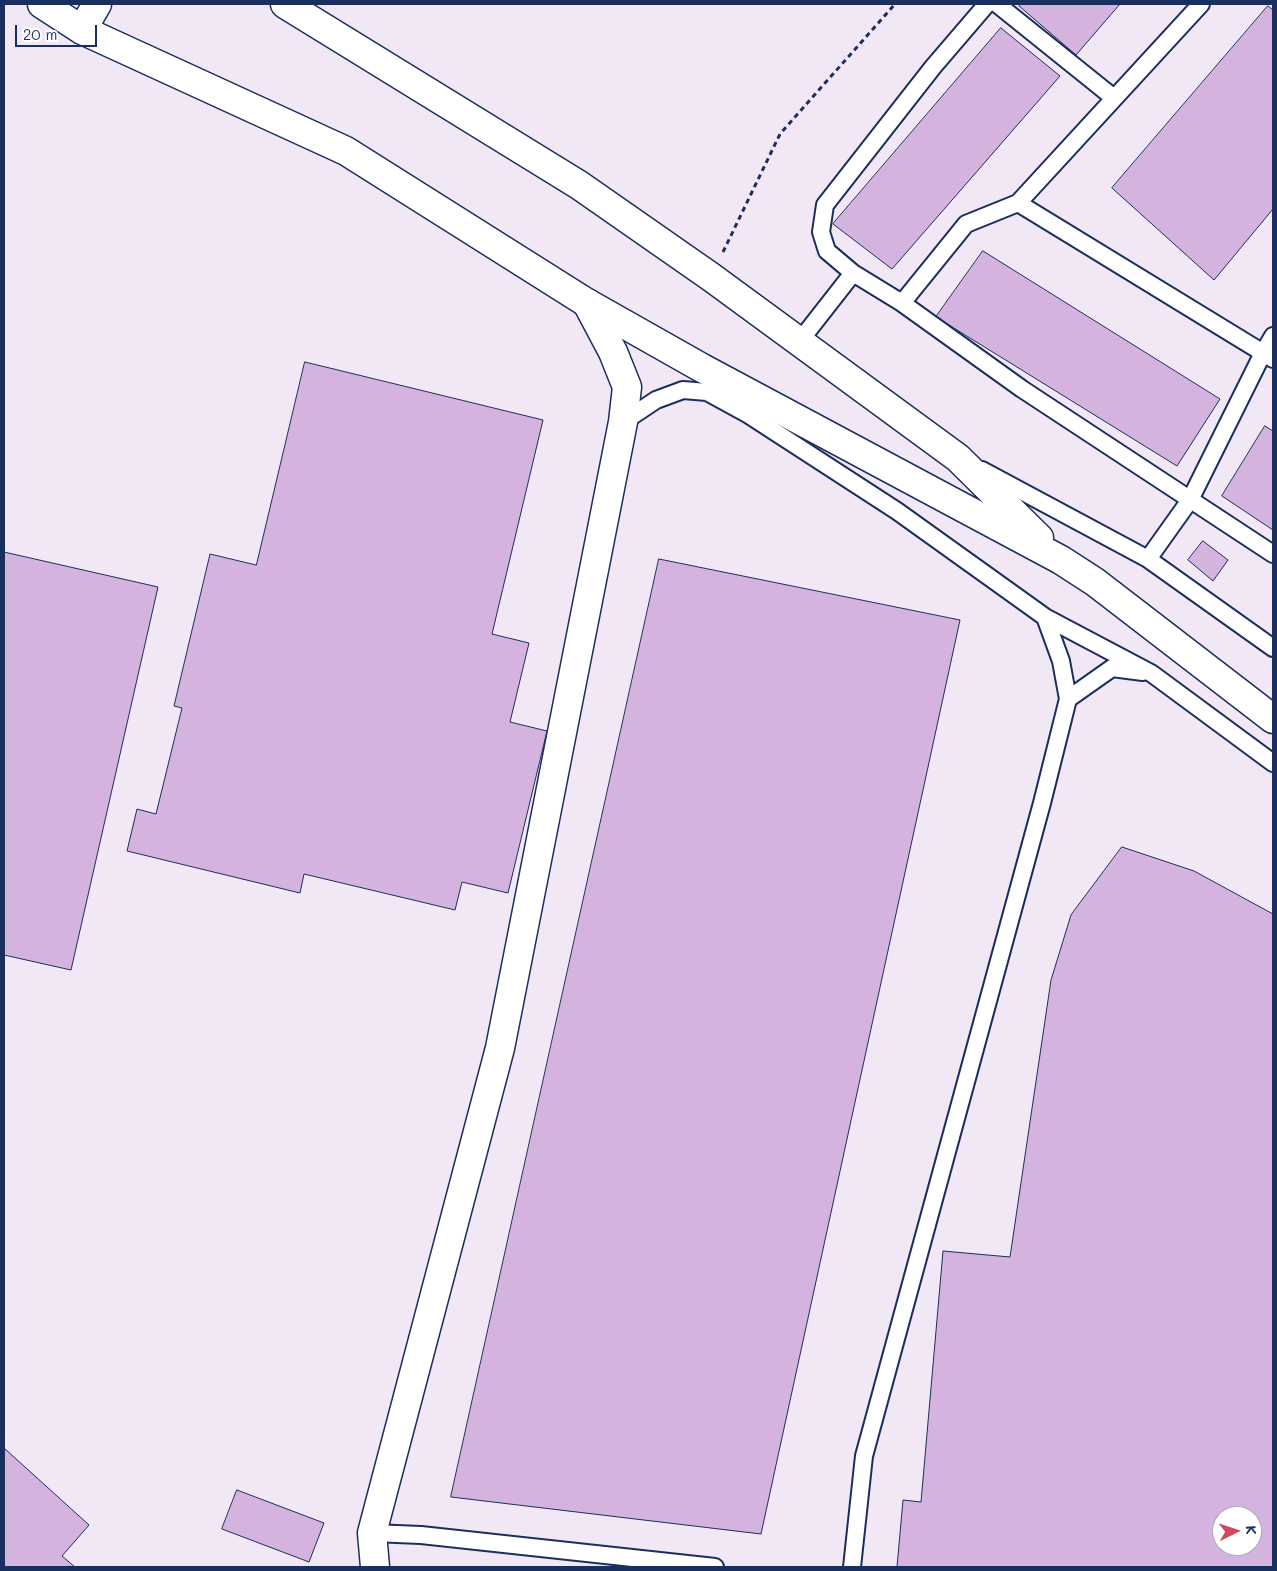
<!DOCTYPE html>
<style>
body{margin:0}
#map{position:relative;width:1277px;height:1571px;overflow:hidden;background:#fff;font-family:Mali,sans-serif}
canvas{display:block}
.frame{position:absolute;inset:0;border:5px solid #1b2f5e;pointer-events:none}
.north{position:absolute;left:1212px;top:1506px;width:50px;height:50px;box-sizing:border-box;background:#fff;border:1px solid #a4acbf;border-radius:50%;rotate:86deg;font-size:14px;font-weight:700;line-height:20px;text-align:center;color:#1b2f5e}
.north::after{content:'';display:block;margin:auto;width:18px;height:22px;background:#d1495b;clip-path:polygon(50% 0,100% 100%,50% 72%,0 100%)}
.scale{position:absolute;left:15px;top:25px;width:82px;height:22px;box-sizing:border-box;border:2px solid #1b2f5e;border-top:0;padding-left:6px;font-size:15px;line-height:18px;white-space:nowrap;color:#1b2f5e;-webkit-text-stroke:4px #fff;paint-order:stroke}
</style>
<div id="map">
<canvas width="1277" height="1571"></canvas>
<div class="frame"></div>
<div class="north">K</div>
<div class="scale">20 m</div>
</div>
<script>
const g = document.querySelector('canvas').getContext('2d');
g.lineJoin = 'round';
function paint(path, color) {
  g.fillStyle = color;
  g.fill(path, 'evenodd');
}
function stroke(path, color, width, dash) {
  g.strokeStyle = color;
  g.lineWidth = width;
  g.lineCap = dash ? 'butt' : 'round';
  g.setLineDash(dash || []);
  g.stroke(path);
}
const built = new Path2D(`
 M4 4H1273V1567H4ZM1222 1516H1252V1546H1222Z`);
const building = new Path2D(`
 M1021 4H1120L1076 55 1019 6Z
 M1268 6 1273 10V209L1214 280 1112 188Z
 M1001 28 1060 76 892 269 833 224Z
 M983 251 1220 399 1177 466 936 317Z
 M305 362 543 420 492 634 529 643 510 722 547 731 508 893 462 882 455 910 304 874 300 893 127 851 137 809 156 814 182 708 174 706 210 554 256 565Z
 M1265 426 1273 431V530L1222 496Z
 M1203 541 1228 560 1213 581 1188 560Z
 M4 552 158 587 71 970 4 955Z
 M659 559 960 620 761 1534 451 1497Z
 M1122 847 1194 871 1273 914V1567H897L903 1500 921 1502 943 1251 1010 1257 1051 980 1071 915ZM1222 1516H1252V1546H1222Z
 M4 1448 89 1525 62 1556 75 1567H4Z
 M237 1490 324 1523 309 1562 222 1529Z`);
const path = new Path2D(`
 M723 252 780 134 895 4`);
const lane = new Path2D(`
 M987 4 933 67 825 205 821 232 827 251 853 273 902 303 1022 389 1273 554
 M997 4 1114 98
 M1018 203 1273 359
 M902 303 966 224 1018 203 1201 4
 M799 342 853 273
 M623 422 656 400 683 390 707 392 749 415 897 511 1045 617 1151 673 1273 763
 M982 470 1148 559 1273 648
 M1148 559 1190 500 1263 353 1273 336
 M1068 699 1112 668 1143 672
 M372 1533 421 1535 715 1567
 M852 1567 864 1456 1042 803 1068 699 1061 661 1045 617`);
const street = new Path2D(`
 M375 1567 372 1533 500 1048 623 422 627 387 613 352 587 303`);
const secondary = new Path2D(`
 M42 4 82 30 346 151 587 303 702 368 1061 560 1095 582 1273 719
 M285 4 579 185 711 277 958 458 1039 538
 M82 30 97 4`);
paint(built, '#f2e8f5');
paint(building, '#d4b3df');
stroke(building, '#1b2f5e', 1);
stroke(lane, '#1b2f5e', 20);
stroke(street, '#1b2f5e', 31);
stroke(secondary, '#1b2f5e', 31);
stroke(path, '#1b2f5e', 3, [5, 4]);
stroke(lane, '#fff', 16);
stroke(street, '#fff', 28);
stroke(secondary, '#fff', 28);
</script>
